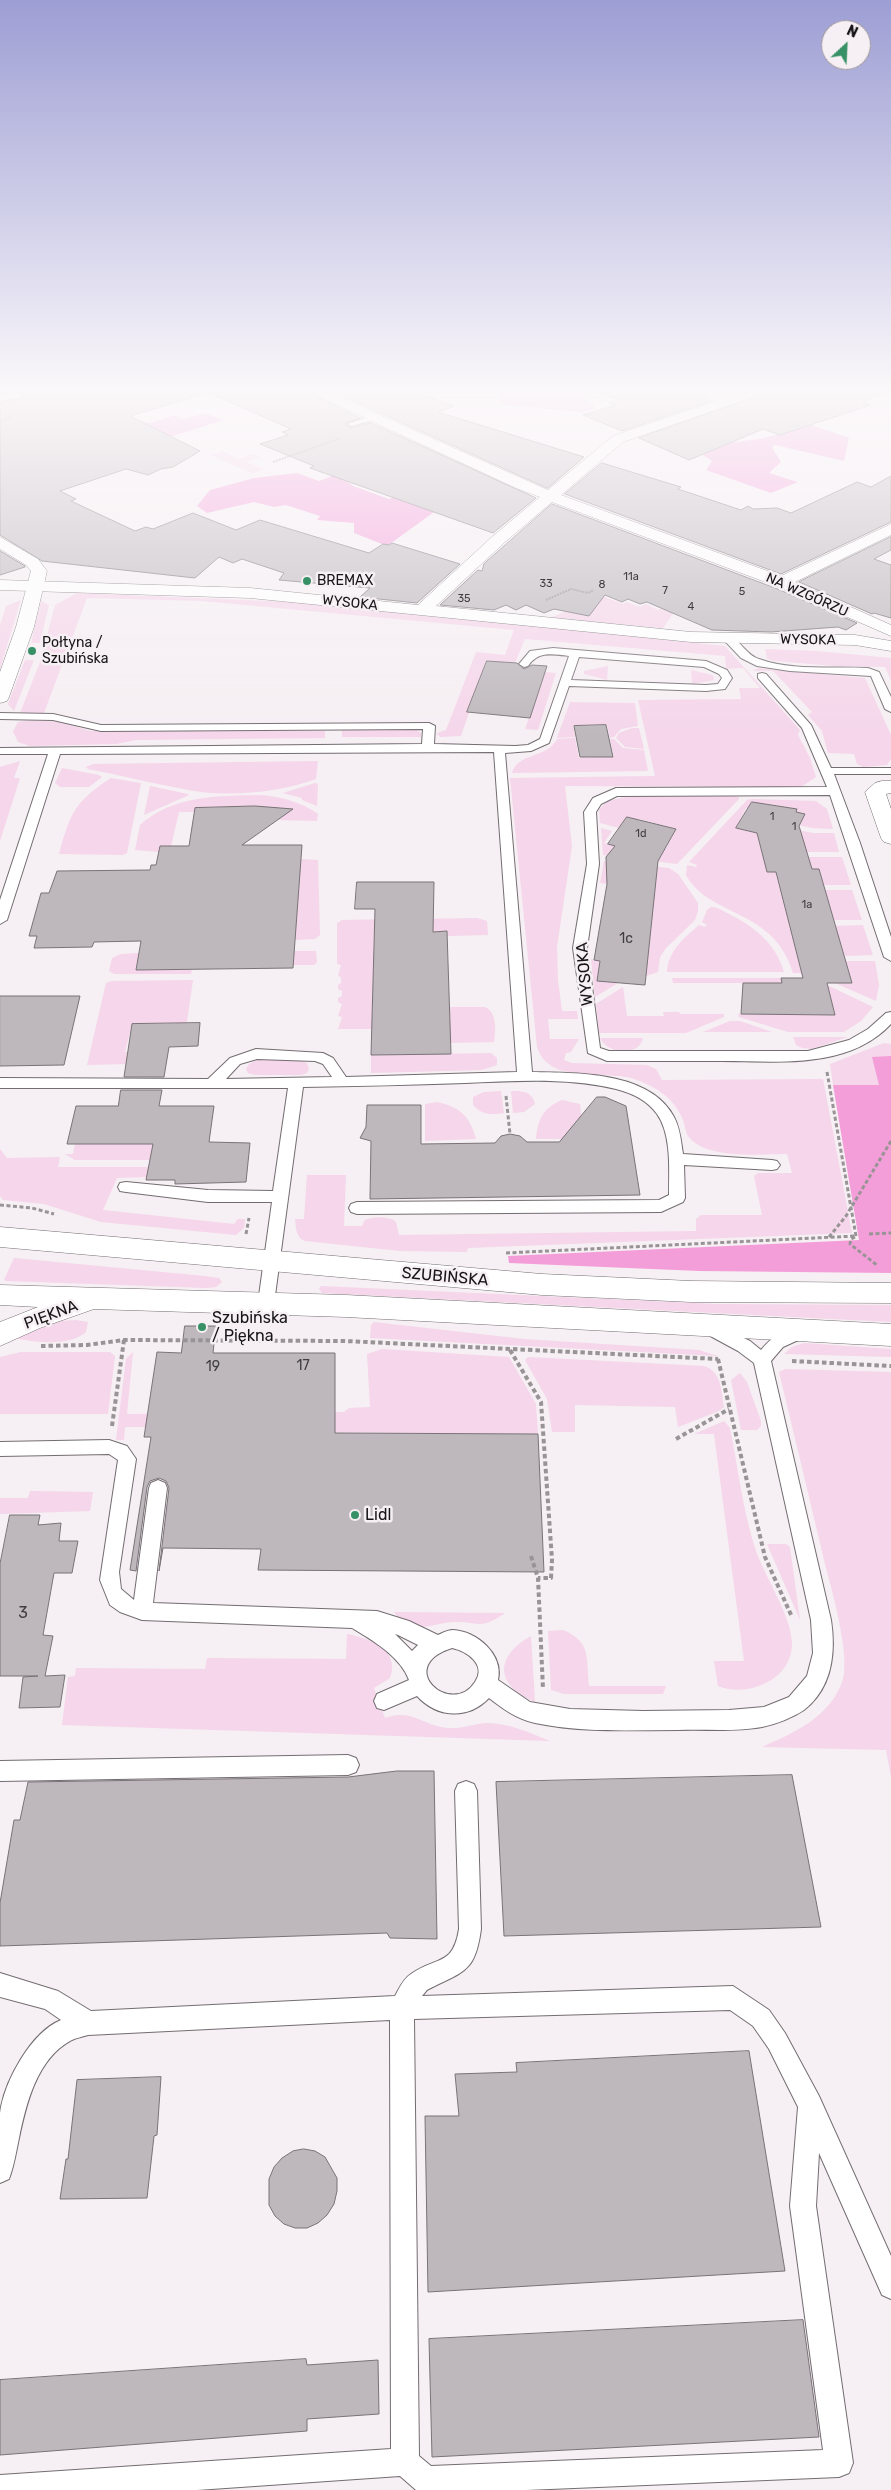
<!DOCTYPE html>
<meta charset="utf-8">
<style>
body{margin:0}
#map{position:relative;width:891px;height:2490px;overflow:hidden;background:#f6eff3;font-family:Rubik,sans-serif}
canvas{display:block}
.north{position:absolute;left:821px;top:20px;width:50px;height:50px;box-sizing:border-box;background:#f6eff3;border:1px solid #9d989b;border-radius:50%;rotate:25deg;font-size:14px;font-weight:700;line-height:20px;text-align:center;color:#171516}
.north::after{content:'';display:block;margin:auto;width:18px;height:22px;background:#389166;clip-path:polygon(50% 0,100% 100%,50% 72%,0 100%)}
</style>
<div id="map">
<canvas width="891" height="2490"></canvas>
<div class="north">N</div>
</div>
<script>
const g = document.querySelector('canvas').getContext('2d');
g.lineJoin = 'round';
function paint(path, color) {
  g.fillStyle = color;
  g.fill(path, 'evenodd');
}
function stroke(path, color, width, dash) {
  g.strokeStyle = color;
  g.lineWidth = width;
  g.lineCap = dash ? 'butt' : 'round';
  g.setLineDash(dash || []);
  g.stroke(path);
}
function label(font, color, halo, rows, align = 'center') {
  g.font = font + ' Rubik,sans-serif';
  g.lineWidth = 5;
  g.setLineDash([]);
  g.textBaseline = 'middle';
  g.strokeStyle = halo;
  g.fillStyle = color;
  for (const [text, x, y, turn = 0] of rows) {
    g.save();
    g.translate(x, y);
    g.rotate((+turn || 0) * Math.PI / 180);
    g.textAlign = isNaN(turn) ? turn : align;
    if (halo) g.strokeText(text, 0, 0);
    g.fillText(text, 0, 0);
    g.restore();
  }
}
const green = new Path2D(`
 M223 451 239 459 253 454 260 457 247 462 264 469 253 474 210 455Z
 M77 593 295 602 725 646 800 730 798 735 810 758 816 777 801 787 565 786 572 846 557 947 558 980 562 1011H577L578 1019H548L550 1039H579L571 1052 566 1053 564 1060 572 1063 647 1065 656 1069 662 1080 823 1079 852 1233 468 1248 467 1252 400 1251 305 1241C296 1238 296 1228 295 1219H304L307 1175H346L344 1226H362L364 1221C371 1216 390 1216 396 1222L399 1235 696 1231V1219L701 1215H762L754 1176 758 1173H792L787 1154C760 1154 706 1160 688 1136 685 1131 685 1123 682 1118 674 1098 656 1087 637 1080 608 1068 550 1087 537 1047L510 778 655 776 638 700 741 699 739 688H760L743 668 726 669 725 656 525 639 515 663 487 661 461 736 440 737 437 733 446 730 476 652 505 655 514 630 201 601 87 598 44 713H20L40 662 55 605Z
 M600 595 623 604 627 602 640 607 646 604 658 610 663 608 674 612 663 628 551 618Z
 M21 600 0 669V625L6 606Z
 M41 601 49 605 40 643H31Z
 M765 649 818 651 891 658V681L885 667 834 666 775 661 767 659Z
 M25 660H34L14 711 8 704Z
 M608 666 607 680 584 674V671Z
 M758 668 865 678 891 735V759L887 765 863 767 857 764 854 754 828 753 822 731 808 715 812 712 773 671H753Z
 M691 670 713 675 714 680 692 684Z
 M545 672 556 673 538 730 525 729Z
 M570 702 635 703 638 726 621 729 614 737 610 738 607 725H573L575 737 557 738Z
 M29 720 58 721 90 731H325V738L136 740 116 744 30 746 18 742 13 731 18 722Z
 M632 728H639L644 749 625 747 616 738 619 733Z
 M342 730H416L421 733V737H342Z
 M575 738 579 758 614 757 610 739H614L623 748 644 750 648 771 512 773C518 752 547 759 557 739Z
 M20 761 14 778H20L0 841V767Z
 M318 761 316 779C281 792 231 797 194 791 159 785 124 776 88 769L86 767 93 764Z
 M62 768 99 775 102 777 89 787H60L55 783Z
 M111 778 141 783 127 853 123 855 59 854C70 814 74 802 111 778Z
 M315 783 318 784 317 806 302 800V798L283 793Z
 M150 786 188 794 189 795 144 815Z
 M259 795C280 796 301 802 318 814L317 821 279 820 280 812 255 806 200 808 194 812H179L171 846H160L159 852 135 850 140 825C173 795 218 796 259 795Z
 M735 796 739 797V799L677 864 603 855 601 828 612 831 604 843 615 846 613 848 666 849 676 829 639 819 619 828 600 823 599 810 607 801 626 797Z
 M752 799 816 801 827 809 833 829 812 828 799 825 805 814 796 812 797 809 752 802 748 808H746L736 828 771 836H758L762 855H765L767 872H776L802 973H793C774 908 710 918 686 875L687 865 696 867 697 865 689 862 747 800Z
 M793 829 813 833H834L839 852H806Z
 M808 857H842L851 885H824L819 869H812Z
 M301 859 318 860 320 935 315 939 295 940Z
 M604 861 669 868 678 874 698 903V911L695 920 666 948 660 957 658 972 646 976 656 872 607 884 600 883Z
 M825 890H852L862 920H834Z
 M711 907C718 907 723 911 729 914 755 927 776 944 784 972H667C668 951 684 938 699 925L705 927 707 925 702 922 707 910Z
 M477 918 487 921 488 935 447 936 446 931 413 932 418 919Z
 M396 919 374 932 372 1029H338L342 1017 338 1016 342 1004 338 1002V998L342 996V991L338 989V985L341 983V977L338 976 341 965 337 964V923L342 920Z
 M863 925 873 955 845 956 835 926Z
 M294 951H316L317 962 314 965H293Z
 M139 953 136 970H192L191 974H114L109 971 112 958 121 954Z
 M591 959 600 961 597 980 618 983 595 997Z
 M846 961H875L879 985 876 1001 835 983H852Z
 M672 978H781L782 983H673Z
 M193 980 184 1042 175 1023 132 1024 125 1052H129L127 1064 87 1065 106 983 112 981Z
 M827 985 873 1007 861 1021 844 1032H788L739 1017 738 1014 798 1012V1015H835Z
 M623 987 627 1016H664L663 1012H679L680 1014H724V1017L686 1033H599L596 1004Z
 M449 1007H485C497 1012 496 1031 494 1042L450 1043Z
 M730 1021H740L772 1032H703Z
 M793 1037H847L812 1049 802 1048 796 1045Z
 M600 1038H643C639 1057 607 1054 600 1038Z
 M884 1043 891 1044V1056L879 1085H833L830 1064Z
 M491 1053 497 1058V1065L482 1070 371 1073V1055Z
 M257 1060H298L307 1063 309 1069 307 1073 301 1075H255L248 1073 246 1069 249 1064Z
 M501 1091 504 1113C490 1115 482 1115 473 1105V1097L484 1092Z
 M511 1091C522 1091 532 1091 535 1104L524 1112 513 1113Z
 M562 1100 580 1104 584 1139H536C538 1119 543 1108 562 1100Z
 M437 1102C460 1107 470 1116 476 1139L425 1141V1104Z
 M75 1144H153L150 1160H75L65 1154H73Z
 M0 1149 7 1158 60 1157 58 1167H149L147 1177 117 1178 103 1210 234 1224 238 1219H245L244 1228 236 1235 101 1222 44 1204 3 1200 0 1196Z
 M14 1258 205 1276 219 1278 222 1282 216 1287 206 1288 6 1281 4 1280Z
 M321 1286 716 1304 891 1305V1322L322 1293 319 1289Z
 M76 1320 88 1322 86 1332C71 1346 35 1343 15 1338L61 1321Z
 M374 1322 524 1339 699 1350 718 1356 370 1338 371 1325Z
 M804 1343 891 1349V1357L784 1354 792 1347Z
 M382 1349 509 1357 536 1404 538 1434 152 1431 153 1427H125L124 1440H116L126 1359 133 1352 127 1414 344 1412 349 1408 370 1407 367 1354Z
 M21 1352H110L115 1356 108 1414H0V1357Z
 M528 1357 704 1366C722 1372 721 1390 724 1407L719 1411 678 1427 675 1407 575 1405V1432H552L547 1399 525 1360Z
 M785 1369 891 1372V1777L886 1750 762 1747C794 1733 832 1716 843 1679 850 1652 831 1588 824 1560 809 1497 794 1434 779 1372Z
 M740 1373 747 1382 761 1421V1426L757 1430H741L731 1380Z
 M724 1421 730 1428C738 1468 743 1512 756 1551 765 1577 792 1617 792 1644 792 1680 747 1698 718 1686L714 1661H744L714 1434H694Z
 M30 1491 93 1492 90 1511 0 1514V1498H28Z
 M767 1544H786L790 1547 800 1620Z
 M394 1612 505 1613C479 1631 479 1621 453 1622 431 1623 410 1638 394 1612Z
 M563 1630C592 1642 586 1659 589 1686H666L663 1694H564L551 1690 548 1631Z
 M347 1634C369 1638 401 1650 390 1678L374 1688 385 1718C412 1708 423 1726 448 1728 461 1729 474 1724 486 1723 509 1723 530 1733 550 1741L62 1725 68 1677 75 1676 76 1668 205 1669 207 1658 346 1659Z
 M531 1636 535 1702C496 1686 493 1657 531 1636Z`);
const forest = new Path2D(`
 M505 388H576L585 400 594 405 595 409 583 412 505 405 498 401 501 397 499 391Z
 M205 413 224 420 94 461 69 426 154 422 175 415 183 419Z
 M812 425 849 438 844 461 775 445 772 447 781 462 769 473 798 482 771 493 706 470 712 461 701 454 721 444 764 438Z
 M356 467 347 481 353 486 389 499 420 484 441 507 387 546 354 533V523L317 520 320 516 286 505 274 507 254 502 207 513 197 506 210 490 254 478 297 473 319 481Z
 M891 1056V1273L699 1271 509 1263 508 1256 859 1240 833 1085H879L872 1057Z`);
const building = new Path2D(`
 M14 388H299L360 418 345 423 350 428 371 423 536 498 493 533 310 468 314 466 260 444 288 435 282 432 291 429 200 389 201 395 130 416 200 451 173 467 161 469 148 475 126 469 60 491 76 499 71 501 135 531 146 527 153 529 193 513 236 530 260 520 369 553 383 544 389 545 392 543 460 564 417 603 360 597 370 588 279 580 284 573 242 559 233 563 219 557 195 578 42 561 0 535V403L22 399 25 394 19 391 0 395V391Z
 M325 388H403L454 406 438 412 584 457 548 488Z
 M596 388H685L711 401 622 431 583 415 616 405 609 403 620 400 595 391Z
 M780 388H891V391L863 402 871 405 780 435 763 429 689 460 639 438Z
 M602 463 681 487 678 489 741 510 748 506 753 509 777 508 791 513 857 482 871 487 891 476V522L781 574 565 494Z
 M552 504 775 588 857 623 846 630 838 627 771 632 712 630 647 602 640 604 628 599 622 602 605 595 589 616 554 609 544 613 526 605 516 610 506 605 494 610 440 605 478 570 482 571 484 564Z
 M891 537V550L874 559 891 565V618L874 613 872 614 799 582Z
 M0 551 25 566V567L0 575Z
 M487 661 517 663 524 669 532 665 547 666 530 718 467 712Z
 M606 725 613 757H580L574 726Z
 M752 802 797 809 796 812 805 814 799 826 812 869H819L852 983H827L835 1015 741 1014 743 983H782L781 978H803L776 872H767L757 833 736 828Z
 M255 806 293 809 242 845H302L293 968 136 970 141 941 94 942 92 947 34 948 37 936H29L41 893H49L57 871 150 870 151 865H156L160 846H189L195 808Z
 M627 817 676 829 658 861 645 985 597 981 600 961 594 960 607 884 606 857 615 846 608 844Z
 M357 882H434L433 932 447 931 451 1054 371 1055 375 909H355Z
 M0 996H80L64 1065 0 1066Z
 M200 1023 198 1046 169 1047 164 1077H124L132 1024Z
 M121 1090H162L159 1106H214L209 1142 250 1143 246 1182 175 1184V1180H146L153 1144H67L76 1106H118Z
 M597 1097H605L626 1106 640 1195 370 1199 371 1141 360 1138 366 1127 367 1105H421V1144L495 1143 501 1136 510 1134 520 1136 527 1142H559Z
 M185 1326H216L213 1353H335V1433L538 1434 544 1572 258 1570 261 1549 163 1548 159 1571 169 1488 166 1481 159 1478 150 1481 147 1487 136 1571 130 1570 151 1437H144L157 1352 181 1353Z
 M10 1515H40L38 1525 61 1523 59 1541H78L72 1573H54L43 1635 53 1636 45 1676 65 1675 60 1707 19 1708 23 1677 38 1676H0V1564Z
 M397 1771H434L437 1939 390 1938 387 1933 0 1946V1903L14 1820H20L28 1782 348 1777Z
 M792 1775 821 1927 504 1936 496 1782Z
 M749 2051 785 2271 428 2292 425 2116H459L455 2074 517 2072 516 2063Z
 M161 2077 157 2135 154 2136 147 2198 60 2199 66 2159H68L77 2080Z
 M304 2149 315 2151 325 2157 337 2178V2191L334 2204 327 2215 318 2223 307 2228H295L284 2224 275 2216 269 2205V2179L274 2167 282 2158 293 2151Z
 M803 2320 819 2437 432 2457 429 2339Z
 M306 2359 307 2365 378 2360 379 2414 307 2419V2431L0 2455V2380Z`);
const pathFar2 = new Path2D(`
 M0 421 10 418 6 415
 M273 462 341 438
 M546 600 571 589 588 593 594 590`);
const pathFar1 = new Path2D(`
 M827 1072 856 1236
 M506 1096 510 1134
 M0 1205 32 1208 54 1214
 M246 1234 249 1218
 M869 1234 891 1233
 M829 1237 846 1216 891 1141
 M855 1237 851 1239 850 1244 878 1266
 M506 1253 856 1236`);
const path = new Path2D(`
 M41 1346 87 1345 124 1340 345 1341 718 1359
 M510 1350 541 1402 552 1560 551 1578H538
 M718 1359 765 1557 792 1617
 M792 1361 891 1366
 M112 1426 124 1340
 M676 1439 729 1409
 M531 1556 538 1578 543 1689`);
const lane = new Path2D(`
 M19 393 23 395 22 397 0 401V397Z
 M371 416 375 418 374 420 351 426 347 424Z
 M728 636C740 639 746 655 759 659 792 671 833 666 868 668L879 672 891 697V712L885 709 871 676 790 671 757 666 741 658 723 639Z
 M553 648 706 661 727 670 732 678 725 689 706 691 569 686 549 743 531 751 505 753 532 1072C576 1073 650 1071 674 1117 680 1128 681 1141 683 1154L772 1160 777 1161 780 1165 777 1169 772 1170 684 1165 685 1198 683 1202 661 1212 357 1214 351 1212 349 1208 351 1204 357 1202 659 1200 669 1195C669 1171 672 1135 657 1114 647 1100 632 1093 616 1089 567 1077 514 1081 465 1083 411 1085 357 1086 303 1087L274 1303 272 1307 266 1309 260 1307 258 1303 272 1202H208L126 1192 120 1191 118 1187 120 1183 126 1182 208 1190 273 1191 288 1088H0V1078L208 1079 230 1058 256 1049 323 1053 333 1058 346 1077 517 1072 494 752 60 754 7 920 0 924V900L48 754H0V748L422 744 423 729 101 731 53 720 0 719V713L53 714 101 725 429 723 435 726 434 744 515 746 528 745 540 739 569 656C552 654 538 651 528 666L524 667 519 664 530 651ZM579 657 704 667 719 674 722 678 718 684 706 685 571 680ZM257 1059 315 1061 323 1064 332 1077 226 1079 240 1064Z
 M762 673 766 674 811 725 831 768H891V774H834L860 843 891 937V961L884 957 830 795 617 796 601 804 596 812 599 864 587 948 600 1048 609 1051H808L849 1040 868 1029 886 1013 891 1012V1024C848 1070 777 1061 721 1061 683 1061 645 1061 607 1061L588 1053 573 948 587 864 584 812 593 798 616 788 827 787 802 728 758 678V674Z
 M709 1321 750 1341 761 1350C771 1338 791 1321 807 1326L810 1331 807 1336 783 1347 771 1361 831 1620C836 1653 832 1688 804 1710 792 1718 776 1724 762 1727 735 1732 706 1729 679 1730 631 1730 582 1733 535 1723 517 1719 503 1709 489 1698 468 1720 437 1718 417 1696L384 1710 377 1708 374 1701 377 1694 409 1680C400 1656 372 1640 352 1628L142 1620 120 1612 110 1605 100 1580 118 1460 109 1454 0 1456V1442L109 1440 127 1446 136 1459 119 1572 121 1589 134 1600 149 1488 151 1483 158 1480 165 1483 167 1488 153 1603 377 1611 409 1621 438 1635C442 1633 448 1630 453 1630 477 1631 504 1655 498 1680L530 1702 570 1709 643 1711 729 1710 764 1707 789 1697 807 1676 813 1653 811 1620 754 1363 738 1351 703 1332 700 1327 703 1322ZM395 1634 398 1635 418 1645 412 1651ZM452 1648C467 1651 487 1665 475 1682 452 1718 393 1667 452 1648Z
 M348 1755 356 1758 359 1765 356 1772 348 1775 0 1781V1761Z
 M466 1781 474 1784 477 1791 481 1929C475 1974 463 1971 427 1990L422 1996 733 1986 769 2010 785 2033 819 2096 891 2256V2299L882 2295 819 2153 816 2206 853 2463 849 2473 839 2477 526 2490H416L400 2476 197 2490H0V2475L391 2449 390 2020 88 2035C82 2037 75 2038 70 2041 37 2059 26 2104 19 2138 16 2152 14 2166 9 2179L0 2183C0 2160 0 2135 0 2113 4 2082 31 2032 61 2020L45 2009 0 1997V1973L58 1991 91 2011 395 1996C399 1989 403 1979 411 1974 436 1956 453 1967 459 1929L455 1791 458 1784ZM730 2010 753 2026 769 2049 798 2107 790 2206 823 2450 431 2466 419 2456 414 2019Z`);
const street = new Path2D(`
 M301 388H319L548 490 613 436 716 401 687 388H706L729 397 757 388H778L623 442 561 495 781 576 891 524V535L795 582 891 625V636L776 586 552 502 505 542 436 606 691 632 855 635 891 641V651L855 645 691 642 250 598 0 590V580L250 588 418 605 493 536 540 497 516 488Z
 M882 781H891V793L886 794 891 809V844L884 842 881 838 865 792 875 783Z`);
const secondary = new Path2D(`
 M0 537 38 559 47 571 34 627 9 697 7 701 0 703V672L16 627 31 571 26 565 0 549Z
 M0 1227 542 1274 691 1281 891 1283V1303L691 1302 542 1295 0 1247Z
 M0 1285 346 1295 891 1324V1346L346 1317 94 1309 40 1328 0 1346V1322L38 1307 0 1305Z`);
const markers = [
 [307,581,5,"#389166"],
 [32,651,5,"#389166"],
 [202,1327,5,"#389166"],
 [355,1515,5,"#389166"]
];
const farNumbernames = [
 ["11a",631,577],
 ["33",546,584],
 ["8",602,585],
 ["7",665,591],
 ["5",742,592],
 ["35",464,599],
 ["4",691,607],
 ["1",772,817],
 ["1",794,827],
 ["1d",641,834],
 ["1a",807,905]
];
const farPoinames = [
 ["BREMAX",317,581],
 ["Połtyna /",42,643],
 ["Szubińska",42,659]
];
const farStreetnames = [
 ["NA WZGÓRZU",807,595,24],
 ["WYSOKA",350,603,6],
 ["WYSOKA",808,640,1]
];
const numberNames = [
 ["1c",626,939],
 ["17",303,1366],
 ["19",213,1367]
];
const streetNames = [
 ["WYSOKA",585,974,-95],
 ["SZUBIŃSKA",445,1277,5],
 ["PIĘKNA",51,1315,-20]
];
const poiNames = [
 ["Szubińska",212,1318],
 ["/ Piękna",212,1336],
 ["Lidl",365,1515]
];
const nearNumbernames = [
 ["3",23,1613]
];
paint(green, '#f5d6ea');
paint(forest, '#f49ed9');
paint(building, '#beb8bc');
stroke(building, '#797377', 1);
stroke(lane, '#736d71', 2);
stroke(street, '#736d71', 1);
stroke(secondary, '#736d71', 1);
stroke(pathFar2, '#989496', 2, [2, 1]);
stroke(pathFar1, '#989496', 3, [4, 2.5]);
stroke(path, '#989496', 4, [4.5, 3]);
paint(lane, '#fff');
paint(street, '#fff');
paint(secondary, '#fff');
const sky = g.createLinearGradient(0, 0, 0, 737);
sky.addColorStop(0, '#9d9ed4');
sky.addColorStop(0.53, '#fbf8fa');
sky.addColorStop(1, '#fbf8fa00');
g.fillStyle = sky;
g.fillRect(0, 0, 891, 737);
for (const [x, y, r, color] of markers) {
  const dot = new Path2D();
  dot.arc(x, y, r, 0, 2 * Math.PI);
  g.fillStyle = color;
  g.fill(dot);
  stroke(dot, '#f6eff3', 2);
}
label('11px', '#413e40', null, farNumbernames);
label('14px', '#171516', '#f6eff3', farPoinames, 'left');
label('14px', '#171516', '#f6eff3', farStreetnames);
label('14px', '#413e40', null, numberNames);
label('16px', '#171516', '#f6eff3', streetNames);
label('16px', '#171516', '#f6eff3', poiNames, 'left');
label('16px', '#413e40', null, nearNumbernames);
</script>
